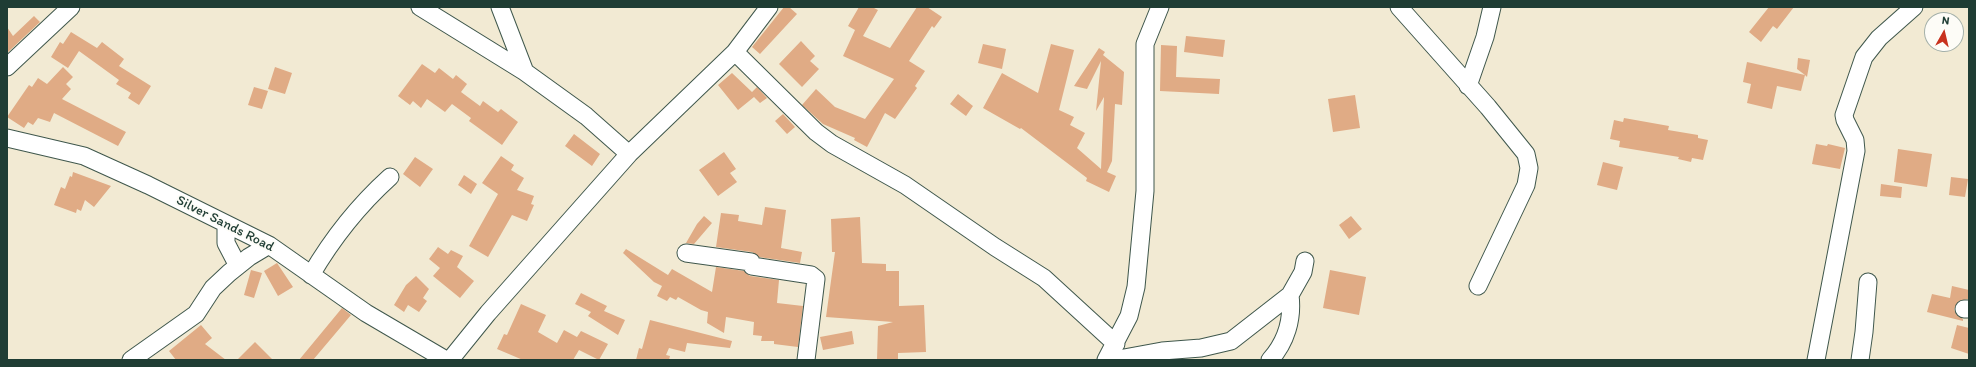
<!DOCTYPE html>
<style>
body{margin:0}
#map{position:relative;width:1976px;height:367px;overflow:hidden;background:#f2ead3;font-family:Itim,sans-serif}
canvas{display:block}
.frame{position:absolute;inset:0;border:8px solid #1f3d34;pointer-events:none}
.north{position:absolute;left:1924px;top:12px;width:40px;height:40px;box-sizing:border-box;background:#fdfcf7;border:1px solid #a4b0a9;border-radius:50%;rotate:8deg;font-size:11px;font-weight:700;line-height:16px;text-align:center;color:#1f3d34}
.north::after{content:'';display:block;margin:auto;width:14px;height:18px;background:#c8321e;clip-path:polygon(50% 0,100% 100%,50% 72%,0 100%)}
</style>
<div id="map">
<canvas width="1976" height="367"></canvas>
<div class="frame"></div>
<div class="north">N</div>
</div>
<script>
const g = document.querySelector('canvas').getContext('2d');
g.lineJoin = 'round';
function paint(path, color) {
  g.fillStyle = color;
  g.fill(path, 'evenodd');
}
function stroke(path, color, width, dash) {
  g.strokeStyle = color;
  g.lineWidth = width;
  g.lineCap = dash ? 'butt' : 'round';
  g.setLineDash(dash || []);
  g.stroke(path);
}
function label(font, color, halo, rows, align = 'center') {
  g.font = font + ' Itim,sans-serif';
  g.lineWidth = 3.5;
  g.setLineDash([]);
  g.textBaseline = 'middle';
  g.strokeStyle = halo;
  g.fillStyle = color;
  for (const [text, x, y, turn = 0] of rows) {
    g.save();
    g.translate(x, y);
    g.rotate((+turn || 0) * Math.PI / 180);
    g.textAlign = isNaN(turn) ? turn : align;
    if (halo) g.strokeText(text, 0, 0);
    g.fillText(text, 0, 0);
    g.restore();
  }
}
const building = new Path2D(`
 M784 7H789L797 14 760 54 752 47Z
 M859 7H872L878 10 863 36 890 48 917 7H927L942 17 934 28 932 26 909 61 925 71 915 86 917 88 895 119 885 113 867 147 854 140 855 138 823 124 802 105 816 89 835 107 865 119 894 79 843 56 855 30 848 26Z
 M1769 7H1794L1777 29 1773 26 1761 42 1749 32Z
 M34 16 40 22 7 53V27L13 36Z
 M71 32 97 48 102 42 124 59 119 66 151 86 139 105 128 98 131 93 116 84 119 80 79 51 68 68 51 57 60 42 63 44Z
 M1186 36 1225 40 1223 57 1184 52Z
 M801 41 815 56 810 61 819 69 802 87 779 64Z
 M983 44 1006 49 1002 69 978 63Z
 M1051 44 1074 50 1059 110 1074 117 1070 125 1085 133 1077 148 1101 169 1104 97 1096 111 1101 61 1087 89 1074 86 1099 48 1105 52 1103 55 1124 72 1122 105 1115 104 1112 161 1107 172 1116 176 1109 192 1086 181 1087 178 1021 128 1020 129 983 108 1002 73 1038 93Z
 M1161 45 1177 46 1176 77 1220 79 1219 94 1160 91Z
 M1798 58 1810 60 1807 77 1805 75 1801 91 1777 86 1772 109 1747 103 1751 84 1743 82 1747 62 1805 75 1797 69Z
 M422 64 435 73 439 68 453 79 456 75 467 84 461 92 480 106 483 101 498 112 501 109 518 122 502 145 469 121 471 118 452 104 445 112 427 99 421 108 413 101 410 105 398 96Z
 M63 67 73 77 66 84 71 89 62 99 126 132 118 146 54 113 50 122 38 118 33 125 28 122 24 128 7 117 29 85 32 87 38 78 47 84Z
 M275 67 292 73 285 94 268 89Z
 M732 73 752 92 757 87 767 98 760 103 754 97 738 110 718 85Z
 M254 87 268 91 262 109 248 105Z
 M958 94 973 106 966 116 950 104Z
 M1355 95 1360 128 1333 132 1328 99Z
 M783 114 795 127 787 134 775 121Z
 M1624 118 1669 126 1668 130 1698 135V138L1708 140 1703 160 1692 158 1691 162 1678 159 1679 157 1619 147 1620 141 1610 139 1614 120 1623 122Z
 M574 134 600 154 592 166 565 146Z
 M1816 144 1827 146 1828 144 1845 148 1840 169 1812 164Z
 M1898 149 1932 154 1927 187 1894 182Z
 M724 152 736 169 730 173 737 182 718 196 699 170Z
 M501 156 514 165 511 170 524 178 517 190 534 196 531 204 534 205 527 221 512 215 488 257 469 246 498 194 482 183Z
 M415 157 433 169 420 187 403 174Z
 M1603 162 1623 167 1617 190 1597 185Z
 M73 172 111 186 94 207 85 200 81 211 77 209 76 213 54 205 61 187 65 189 70 176 72 177Z
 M464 175 477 184 471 194 458 185Z
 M1951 177 1968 179 1965 197 1949 195Z
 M1881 184 1902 187 1901 198 1880 196Z
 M765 207 786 210 781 248 802 252 800 263 759 257 752 252 716 247 721 213 739 215 738 221 762 225Z
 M704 216 712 223 694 244 686 243 697 224Z
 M1351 216 1362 229 1349 239 1339 225Z
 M860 217 862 263 886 264V271H899V306L924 305 926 352 898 353V360H877L878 326 893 322 826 317 835 252H832L831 219Z
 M438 247 448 254 451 250 463 256 457 267 474 281 460 298 433 276 440 268 429 259Z
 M626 249 668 275 672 269 712 292 716 267 744 271 750 276 779 280 777 303 803 306 798 347 774 344V341H761L762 336 753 335 754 322 726 317 724 333 707 323 708 312 701 310 678 297 676 300 670 297 667 301 657 296 662 286 654 282 623 253Z
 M277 263 293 287 278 296 264 271Z
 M251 270 262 273 254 298 244 295Z
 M1330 270 1366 277 1359 315 1323 308Z
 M416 276 429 289 423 298 427 301 419 312 408 305 404 312 394 305 406 285Z
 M1952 286 1969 290 1968 299 1959 301 1954 309 1956 314 1963 319V321L1927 312 1932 294 1950 298Z
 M581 293 607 306 604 311 625 320 618 335 588 316 591 312 575 304Z
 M521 304 546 315 538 332 557 343 564 330 577 337 581 331 608 344 599 360 579 350 573 360H523L497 349 504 334 507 335Z
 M342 308 351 315 313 360H299Z
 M650 320 732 341 730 348 687 343 685 352 669 348 666 355 670 356 669 360H636L639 348 642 349Z
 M201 325 212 338 205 344 226 360H176L169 351Z
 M1957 325 1969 328V354L1951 348Z
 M852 331 854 344 823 350 820 337Z
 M255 342 273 360H237Z`);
const minor = new Path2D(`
 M420 7 525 72 586 116 629 154
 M500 7 525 72
 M1399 7 1488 107 1526 154 1529 168 1526 185 1478 286
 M735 52 816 132 832 144 905 185 995 247 1044 278 1116 344
 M7 67 71 7
 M1468 86 1485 37 1492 7
 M7 138 84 156 148 185 269 245 366 313 446 360
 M226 225V243L238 266
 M686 253 751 262 752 266 811 275 816 279 806 360
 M311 275C332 239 359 205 390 177
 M1964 309H1969
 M131 360 196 314 213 288 229 273 249 257 269 245
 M450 360 488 313 629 154 735 52 769 7
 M1106 360 1129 316 1136 287 1145 191V44L1160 7
 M1113 360 1162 351 1201 348 1231 341 1290 295 1303 272 1305 261
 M1270 360C1286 342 1293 319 1290 295
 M1816 360 1856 151 1855 140 1845 120 1844 115 1864 57 1879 38 1914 7
 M1860 360 1864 332 1868 282`);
const streetNames = [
 ["Silver Sands Road",225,224,27]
];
paint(building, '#e0ab85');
stroke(minor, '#3f574c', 19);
stroke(minor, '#fff', 17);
label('14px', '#1f3d34', '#fdfcf7', streetNames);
</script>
